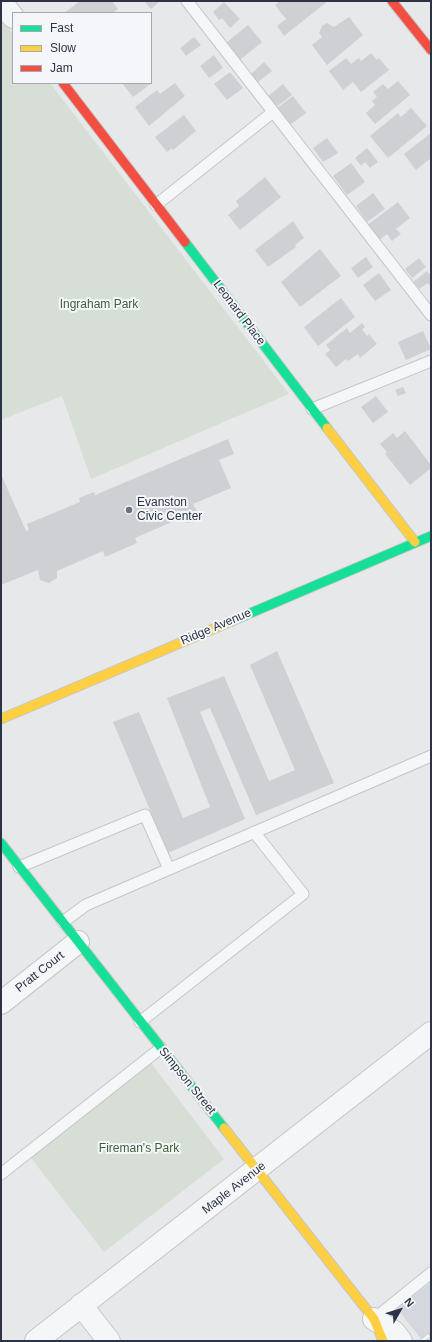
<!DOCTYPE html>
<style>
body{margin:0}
#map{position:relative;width:432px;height:1342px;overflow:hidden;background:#e6e8ea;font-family:Arial,sans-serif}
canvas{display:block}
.frame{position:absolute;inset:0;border:2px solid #2b3445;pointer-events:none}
.legend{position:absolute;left:12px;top:12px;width:140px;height:72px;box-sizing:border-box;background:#f4f6f9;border:1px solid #a4a8b1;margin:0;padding:5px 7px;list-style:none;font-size:12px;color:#2b3445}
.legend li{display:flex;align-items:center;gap:8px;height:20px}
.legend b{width:20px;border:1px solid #a4a8b1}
.north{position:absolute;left:380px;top:1290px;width:40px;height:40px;-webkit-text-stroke:3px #f4f6f9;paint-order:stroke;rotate:51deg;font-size:11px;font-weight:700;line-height:16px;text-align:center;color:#2b3445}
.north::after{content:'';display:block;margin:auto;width:14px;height:18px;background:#2b3445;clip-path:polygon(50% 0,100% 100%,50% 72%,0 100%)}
</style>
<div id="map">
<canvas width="432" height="1342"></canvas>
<div class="frame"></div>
<ul class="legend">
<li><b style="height:5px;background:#16e098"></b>Fast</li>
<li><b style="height:5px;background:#ffcf43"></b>Slow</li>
<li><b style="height:5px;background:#f24e42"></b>Jam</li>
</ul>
<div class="north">N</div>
</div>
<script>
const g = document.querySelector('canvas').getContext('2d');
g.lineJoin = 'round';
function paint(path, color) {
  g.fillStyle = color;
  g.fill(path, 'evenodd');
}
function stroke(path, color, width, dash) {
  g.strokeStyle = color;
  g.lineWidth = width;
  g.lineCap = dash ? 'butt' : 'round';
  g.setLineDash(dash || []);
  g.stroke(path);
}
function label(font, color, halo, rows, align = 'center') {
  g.font = font + ' Arial,sans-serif';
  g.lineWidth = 4;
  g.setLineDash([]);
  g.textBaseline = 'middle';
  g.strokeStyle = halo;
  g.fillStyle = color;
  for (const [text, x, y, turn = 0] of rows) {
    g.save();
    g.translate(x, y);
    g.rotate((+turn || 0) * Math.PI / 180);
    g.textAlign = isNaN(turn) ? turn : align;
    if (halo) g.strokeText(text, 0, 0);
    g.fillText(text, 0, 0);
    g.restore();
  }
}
const built = new Path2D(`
 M431 1282V1341H423L397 1309Z`);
const green = new Path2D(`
 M1 19 13 34V83H50L289 394 91 479 62 396 1 420Z
 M151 1063 224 1159 104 1252 31 1158Z`);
const building = new Path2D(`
 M80 1H112L118 9 113 13H64Z
 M144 1H160L151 9Z
 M280 1H328L284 36 277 26 286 19 275 5Z
 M224 2 240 19 230 28 222 18 219 20 213 12Z
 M349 17 363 35 327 65 312 45 322 37 319 33 322 26 327 23 334 27Z
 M248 25 262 42 240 60 226 43Z
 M194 37 201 45 186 56 180 48Z
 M371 53 377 60 379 58 389 70 361 92 353 82 343 90 329 71 346 58 351 64 359 58 361 61Z
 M214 55 223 68 209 78 200 66Z
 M264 62 272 71 258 82 251 74Z
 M230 72 243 88 227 100 214 84Z
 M398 81 410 95 375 124 366 113 375 105 372 101 377 97 373 92 383 84 388 89Z
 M122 83H152L133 97Z
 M175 83 185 96 149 126 135 107 157 90 160 94Z
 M283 84 292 95 276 107 267 97Z
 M293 96 306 113 290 125 277 108Z
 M411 108 427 126 388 158 370 136 398 113 401 117Z
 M184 115 196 131 173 150 172 148 167 152 155 137Z
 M431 133V158L416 170 404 154Z
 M327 138 338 153 323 162 313 148Z
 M367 148 378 162 370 168 365 162 361 166 355 158Z
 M351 163 365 182 347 195 333 176Z
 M265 177 281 197 240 230 228 215 239 206 236 201Z
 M373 193 385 209 367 222 356 206Z
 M398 202 410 218 396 229 401 234 392 241 387 234 378 241 366 226Z
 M293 221 304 238 295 245 296 247 268 267 255 250Z
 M320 249 341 276 300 307 281 282Z
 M366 257 373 267 358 278 351 268Z
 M419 258 426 267 412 278 405 269Z
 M427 271 431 276V287L428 283 419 289 413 282Z
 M379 273 391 290 375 301 363 285Z
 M341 298 355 317 318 346 304 327Z
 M362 323 365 327 362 329 367 336 369 334 377 344 360 358 358 354 348 361 346 359 336 367 325 354 330 350 326 345 347 328 350 333Z
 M423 331 431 349 406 360 398 342Z
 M403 387 406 393 398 396 395 390Z
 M376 396 388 412 373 423 361 407Z
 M405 431 431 465V468L410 485 385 454 387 452 380 444 393 433 397 438Z
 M228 439 234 454 219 460 231 488 193 504 198 513V518L193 522 186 523 179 519 135 538 137 543 105 557 103 551 57 571V578L49 583 40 580 38 570 1 585V474L26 531 29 530 27 524 80 502 79 498 94 492 95 495Z
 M277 651 334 783 256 815 210 708 200 712 245 819 168 853 113 722 139 712 183 818 210 807 167 698 224 676 269 781 295 770 250 665Z`);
const lane = new Path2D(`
 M187 1 431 315
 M156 205 273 112
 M312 409 431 361
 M19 867 145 815 169 869
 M63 922 86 905 431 756
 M140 1022 303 894 254 832
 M1 1174 161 1048
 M374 1319 431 1273`);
const street = new Path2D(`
 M1 2 13 17
 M1 1003 78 942
 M81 1305 109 1341
 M374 1319 394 1332 401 1341
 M36 1341 431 1033`);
const fast = new Path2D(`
 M185 242 327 428
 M232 621 431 536
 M1 843 224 1128`);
const slow = new Path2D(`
 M327 428 415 542
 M1 719 232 621
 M224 1128 374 1319 383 1341`);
const jam = new Path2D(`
 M392 1 431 50
 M63 83 185 242`);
const rail = new Path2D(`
 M422 1341 431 1334`);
const markers = [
 [129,510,4,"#6c737f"]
];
const parkNames = [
 ["Ingraham Park",99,305],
 ["Fireman's Park",139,1149]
];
const streetNames = [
 ["Leonard Place",239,313,53],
 ["Ridge Avenue",216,627,-23],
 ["Pratt Court",40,972,-38],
 ["Simpson Street",187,1081,51],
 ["Maple Avenue",234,1188,-38]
];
const poiNames = [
 ["Evanston",137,503],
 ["Civic Center",137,517]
];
paint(built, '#d4d7dd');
paint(green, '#d6ded6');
paint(building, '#ced0d3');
stroke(lane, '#c4c6c8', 13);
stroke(street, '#c4c6c8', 24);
stroke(fast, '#c4c6c8', 11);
stroke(slow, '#c4c6c8', 11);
stroke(jam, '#c4c6c8', 11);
stroke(lane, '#f5f6f7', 11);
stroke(street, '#f5f6f7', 22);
stroke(fast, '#16e098', 9);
stroke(slow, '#ffcf43', 9);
stroke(jam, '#f24e42', 9);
stroke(rail, '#cecfd2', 4.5);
stroke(rail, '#f4f6f9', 3, [9]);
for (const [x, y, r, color] of markers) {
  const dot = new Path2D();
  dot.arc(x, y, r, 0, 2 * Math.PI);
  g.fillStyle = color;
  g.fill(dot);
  stroke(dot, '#f4f6f9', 1.5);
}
label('12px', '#3f6138', '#f4f6f9', parkNames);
label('12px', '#2b3445', '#f4f6f9', streetNames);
label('12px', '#2b3445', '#f4f6f9', poiNames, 'left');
</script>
